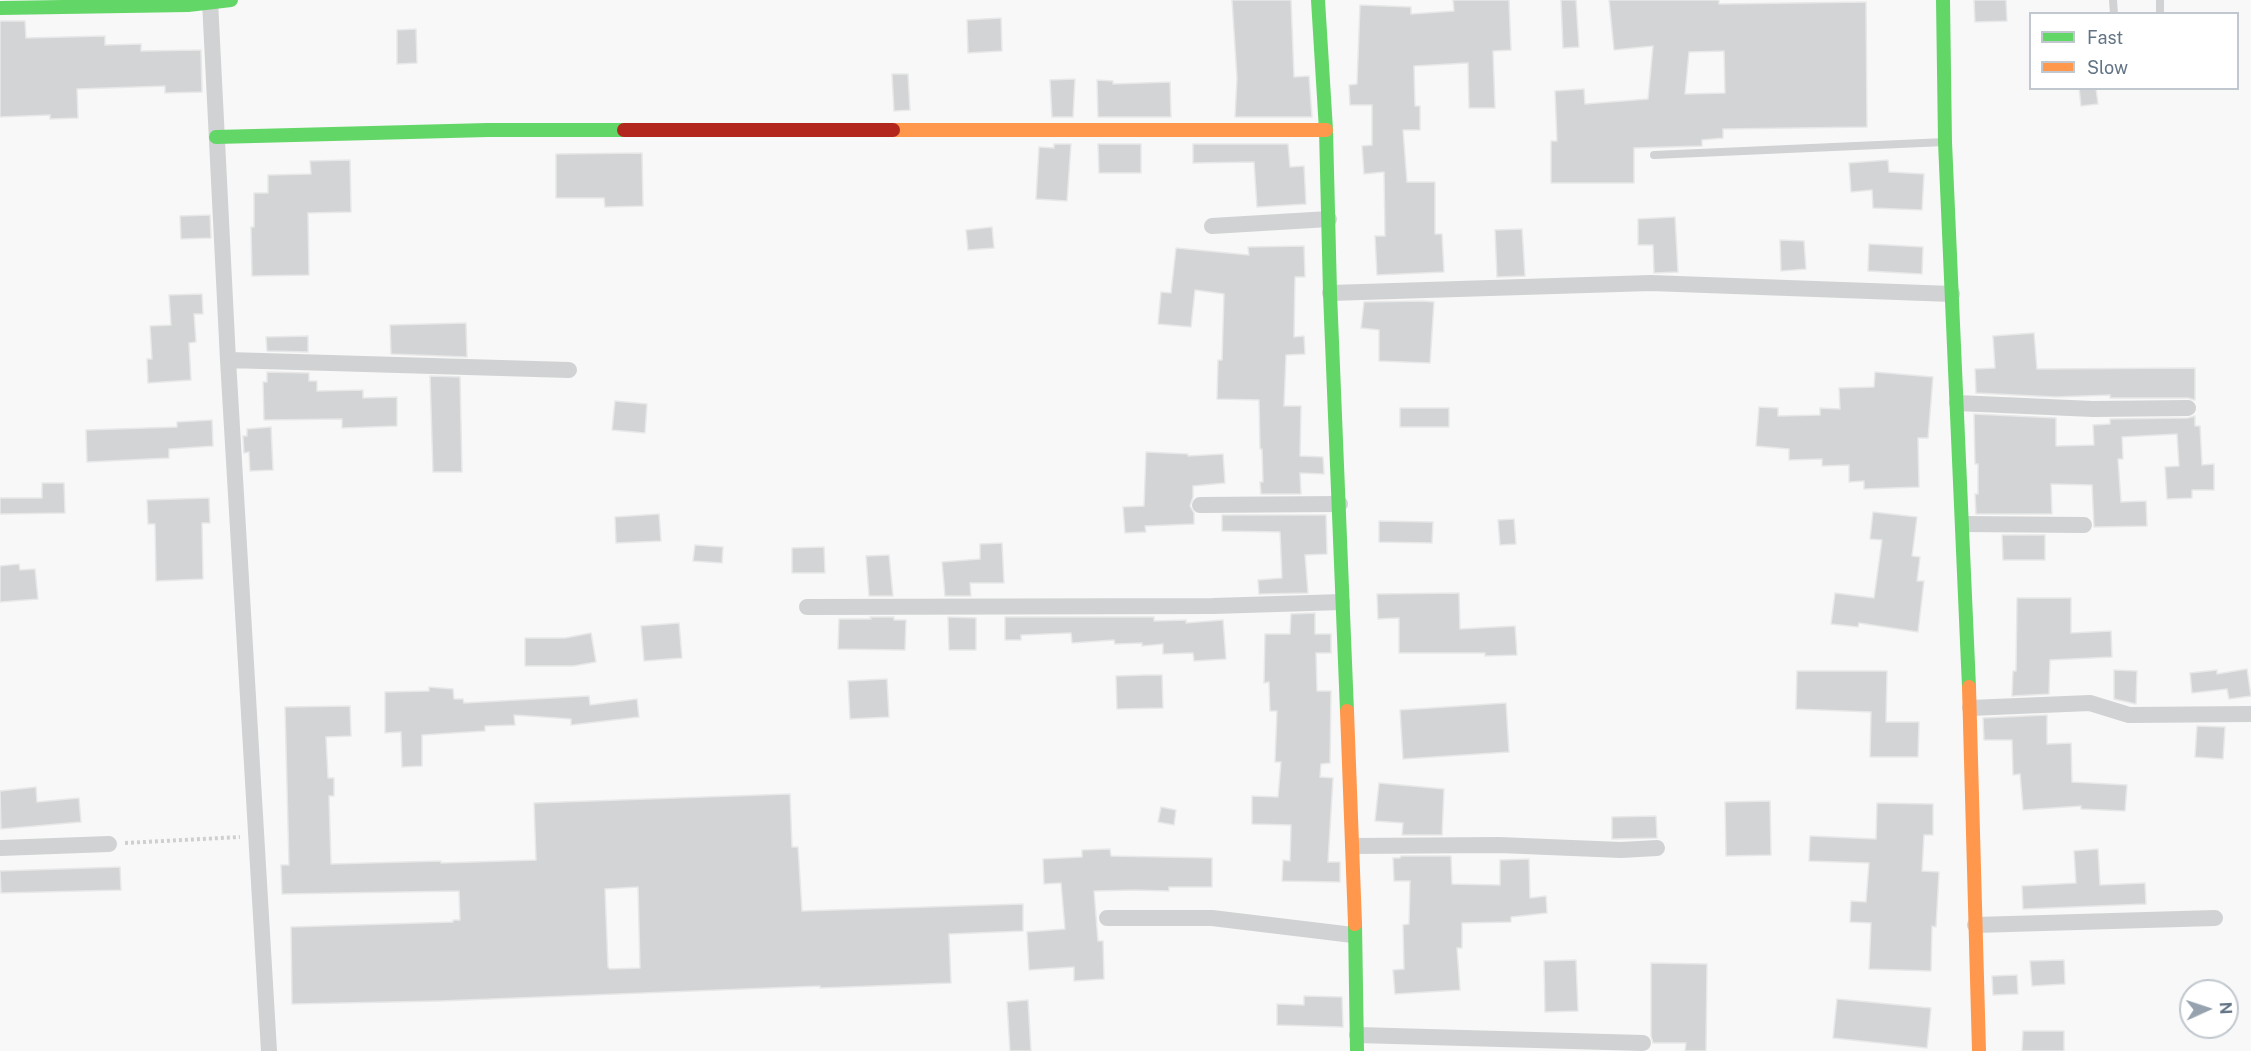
<!DOCTYPE html>
<style>
body{margin:0}
#map{position:relative;width:2251px;height:1051px;overflow:hidden;background:#f8f8f8;font-family:"Public Sans",sans-serif}
canvas{display:block}
.legend{position:absolute;left:2029px;top:12px;width:210px;height:78px;box-sizing:border-box;background:#fff;border:2px solid #c0c7ce;margin:0;padding:8px 10px;list-style:none;font-size:18px;color:#627485}
.legend li{display:flex;align-items:center;gap:12px;height:30px}
.legend b{width:30px;border:2px solid #c0c7ce}
.north{position:absolute;left:2179px;top:979px;width:60px;height:60px;box-sizing:border-box;background:#fff;border:2px solid #c0c7ce;border-radius:50%;rotate:87deg;font-size:16px;font-weight:700;line-height:24px;text-align:center;color:#627485}
.north::after{content:'';display:block;margin:auto;width:21px;height:27px;background:#96a2ad;clip-path:polygon(50% 0,100% 100%,50% 72%,0 100%)}
</style>
<div id="map">
<canvas width="2251" height="1051"></canvas>
<ul class="legend">
<li><b style="height:8px;background:#63d668"></b>Fast</li>
<li><b style="height:8px;background:#ff974d"></b>Slow</li>
</ul>
<div class="north">N</div>
</div>
<script>
const g = document.querySelector('canvas').getContext('2d');
g.lineJoin = 'round';
function paint(path, color) {
  g.fillStyle = color;
  g.fill(path, 'evenodd');
}
function stroke(path, color, width, dash) {
  g.strokeStyle = color;
  g.lineWidth = width;
  g.lineCap = dash ? 'butt' : 'round';
  g.setLineDash(dash || []);
  g.stroke(path);
}
const building = new Path2D(`
 M1232 0H1291L1294 77 1309 76 1312 117H1235L1237 78Z
 M1453 0H1509L1511 50 1493 51 1495 108H1469L1468 63 1414 66 1415 106H1420V130H1403L1407 182H1435V234H1442L1444 272 1377 275 1375 236H1385L1384 172 1364 174 1362 146 1372 145V105H1350L1349 85 1357 84 1360 5 1411 7V14L1454 11Z
 M1561 0H1576L1579 47 1563 48Z
 M1609 0H1719V4L1866 2 1867 127 1723 129V138L1702 140V146L1634 148V183H1551V141H1557L1555 91 1584 89 1585 104 1648 99 1653 46 1614 50ZM1724 51 1725 93 1685 94 1689 52Z
 M1974 0H2006L2007 21 1975 22Z
 M1001 18 1002 51 968 53 967 20Z
 M0 21H25L26 38 105 36V45L141 44V51L201 50 202 92 165 93V86L77 89 78 118 50 119V115L0 117Z
 M416 29 417 63 397 64V30Z
 M892 74H908L910 110 894 111Z
 M1075 79 1073 117H1052L1050 80Z
 M1097 80 1113 81V84L1170 82 1171 117H1098Z
 M2079 88H2096L2098 104 2081 106Z
 M1054 144H1071L1067 201 1036 199 1039 147 1054 148Z
 M1098 144H1141V173H1099Z
 M1193 144H1288L1290 167 1304 166 1306 204 1257 207 1254 162 1193 163Z
 M642 153 643 206 605 207 604 198H556V154Z
 M350 160 351 212 308 213 309 275 252 276 251 227H254V193H268V175L311 174 310 161Z
 M1888 160 1889 172 1924 174 1922 210 1873 208 1872 190 1851 192 1849 163Z
 M210 215 211 238 181 239 180 216Z
 M1675 217 1678 272 1654 273 1653 245H1638V219Z
 M992 227 994 248 968 250 966 230Z
 M1522 229 1525 276 1497 277 1495 230Z
 M1780 240 1804 241 1806 269 1781 271Z
 M1869 244 1923 247 1922 274 1868 271Z
 M1304 246 1305 277H1295L1294 337 1304 336 1305 354 1286 355 1284 406H1301L1300 456 1323 457 1324 474 1300 473 1301 494H1261L1260 482H1263L1262 449H1260L1259 400 1217 399 1218 360H1222L1224 294 1195 290 1191 327 1158 324 1161 292 1171 293 1176 248 1249 255 1248 247Z
 M202 294 203 314H194L196 342 189 343 191 380 148 383 147 359H152L150 326 171 325 169 295Z
 M1423 301 1434 302 1430 363 1379 361V330L1361 328 1364 302Z
 M466 323 467 357 391 354 390 325Z
 M2034 333 2037 369 2195 368V400L2188 398H2110V395L2056 397 1976 393 1975 369 1995 368 1993 336Z
 M308 336V352L267 351 266 337Z
 M267 372 309 373V381H317V391L363 390V398L397 397V426L342 428V419L264 420 263 382H267Z
 M1875 372 1933 377 1928 438H1918L1919 487 1864 489V481L1849 482V465L1822 466V459L1789 460V449L1756 446 1759 407 1778 408V416L1820 415V408L1840 409 1839 388 1874 387Z
 M430 376 460 377 462 472H433Z
 M615 401 647 404 645 433 612 430Z
 M1400 408H1449V427H1400Z
 M1974 414 2056 418V446L2094 445 2093 425 2110 424V419L2188 418 2195 416V426H2200L2202 465 2214 464V490H2192V498L2167 499 2165 467 2179 466 2177 434 2122 437 2123 459H2118L2121 502 2146 501 2147 526 2094 527 2092 485 2051 484 2052 514H1976L1975 494H1978V464H1975Z
 M212 420 213 446 169 449V458L87 462 86 430 177 427V422Z
 M271 427 273 470 250 471 249 452 244 453 243 436H247V429Z
 M1146 452 1188 454V456L1223 454 1225 483 1193 486V497L1190 506 1194 513V524L1145 526 1146 532 1125 533 1123 507 1144 506Z
 M42 483H64L65 513 0 514V498H42Z
 M209 498 210 523H202L203 579 156 581 155 524H148L147 500Z
 M1873 512 1917 517 1912 556 1920 557 1917 581H1924L1918 632 1859 623 1858 627 1831 624 1835 593 1874 598 1882 540 1870 539Z
 M659 514 661 541 616 543 615 517Z
 M1222 515H1326L1327 554 1305 555 1308 593 1259 594 1258 580 1282 578 1280 532 1222 531Z
 M1514 519 1516 544 1500 545 1498 520Z
 M1379 521 1433 522 1432 543 1379 542Z
 M2002 535H2045V560H2003Z
 M1002 543 1004 583H970L971 596H945L942 562 980 559V544Z
 M695 545 723 547 722 563 693 561Z
 M824 547 825 573H792V548Z
 M889 555 893 596H869L866 556Z
 M19 564 20 570 35 569 38 599 0 602V566Z
 M1459 593 1460 629 1515 626 1517 655 1485 656V653H1399V618L1378 619 1377 594Z
 M2017 598H2071V633L2111 631 2112 657 2050 660 2049 694 2012 696 2013 671H2016Z
 M1315 613V634H1331V653H1316L1317 691H1331L1330 763 1321 764 1320 777 1333 778 1328 862H1340V882L1282 881 1283 860 1290 861 1291 825 1252 824V796L1278 797 1281 762H1275L1277 711H1270L1269 682 1264 683 1265 634H1290L1291 614Z
 M870 617H894V620H906L905 650 838 649 839 619H871Z
 M948 617 976 618V650H949Z
 M1005 617H1154V621L1186 620V623L1223 620 1226 659 1194 661 1193 653 1163 654V644L1142 646V643L1115 644 1114 640 1072 643 1071 633 1021 635V640H1005Z
 M679 623 682 658 644 661 641 626Z
 M591 633 596 662 573 666H525V638H565Z
 M2247 669 2251 696 2229 699 2227 689 2192 693 2190 673 2217 670V674Z
 M2114 670 2137 671 2136 704 2114 699Z
 M1797 671H1887L1886 722H1919L1918 757H1870L1871 712 1796 709Z
 M1146 675H1162L1163 708 1117 709 1116 676Z
 M887 679 889 717 850 719 848 681Z
 M429 687 453 689 454 699H463L464 703 589 696 590 705 637 699 639 717 571 725V719L514 715 515 725 485 726V731L422 735V766L402 767 401 732 385 733V692L429 691Z
 M1506 703 1509 752 1403 759 1400 710Z
 M350 706 351 736 326 737 328 778H334V796H329L331 864 441 861V863L536 860 534 803 790 794 792 847H798L802 911 1023 904V931L949 934 951 983 820 988V986L440 1001 292 1004 291 927 453 922V920H460L459 891 282 894 281 865H289L285 707ZM638 887 640 968 610 969 608 967 605 889Z
 M2047 715V744L2071 743 2072 782 2127 785 2125 811 2081 809V806L2023 810 2020 774 2013 775 2012 740H1984L1983 718Z
 M2197 726 2225 727 2223 759 2195 757Z
 M1379 783 1444 789 1442 835H1402L1403 823 1375 821Z
 M36 787 37 802 79 798 81 822 1 829 0 791Z
 M1770 801 1771 855 1726 856 1725 802Z
 M1877 803 1933 804V835H1924L1922 871 1939 872 1936 927 1932 926 1931 971 1869 969 1871 923 1850 922 1851 901 1866 902 1869 863 1809 861 1810 836 1876 839Z
 M1161 807 1176 810 1174 825 1158 822Z
 M1656 816 1657 838 1612 839V817Z
 M1110 849 1111 856 1212 858V887H1169V891L1134 890 1094 891 1098 941H1103L1104 979 1074 981V967L1029 970 1027 932 1065 929 1061 883 1044 884 1043 859 1082 857V850Z
 M2098 849 2100 885 2145 883 2146 904 2023 909 2022 886 2076 883 2074 851Z
 M1401 856H1451L1452 884 1500 885V860L1529 859 1530 898 1546 896 1547 913 1511 917V922L1462 923V948H1457L1460 990 1395 994 1393 970 1404 969 1403 925 1409 924 1410 881H1394L1393 858H1400Z
 M120 867 121 890 1 893 0 871Z
 M1576 960 1578 1011 1545 1012 1544 961Z
 M2064 960 2065 984 2032 986 2030 961Z
 M1651 963 1707 964 1706 1051H1685L1686 1043H1653L1651 1036Z
 M2017 975 2018 994 1993 995 1992 976Z
 M1304 996 1342 997 1343 1027 1277 1025V1004L1304 1005Z
 M1837 999 1931 1008 1927 1048 1833 1038Z
 M1028 1000 1031 1051H1010L1007 1002Z
 M2023 1031H2064V1051H2022Z`);
const path = new Path2D(`
 M125 843 240 837`);
const lane = new Path2D(`
 M2113 0 2114 14
 M2160 14V0
 M1654 155 1945 142`);
const street = new Path2D(`
 M210 1 228 360 269 1051
 M1212 226 1329 219
 M1330 293 1651 283 1952 294
 M228 360 569 370
 M1957 403 2093 409 2188 408
 M1200 505 1340 504
 M1963 524 2084 525
 M807 607 1213 606 1342 602
 M1970 708 2090 703 2129 715 2251 714
 M1353 846 1499 845 1621 850 1657 848
 M0 848 109 844
 M1107 918H1212L1353 935
 M1975 925 2215 918
 M1357 1035 1643 1043`);
const fast = new Path2D(`
 M1318 0 1326 130 1330 293 1347 711
 M1943 0 1945 142 1969 687
 M0 8 188 5 231 0
 M216 137 488 130H624
 M1355 924 1357 1051`);
const slow = new Path2D(`
 M893 130H1326
 M1969 687 1979 1051
 M1347 711 1355 924`);
const jam = new Path2D(`
 M624 130H893`);
paint(building, '#d3d4d6');
stroke(building, '#e8e8e8', 1.5);
stroke(path, '#cecfd0', 4, [3, 3]);
stroke(lane, '#d1d2d3', 8);
stroke(street, '#d1d2d3', 16);
stroke(fast, '#63d668', 14);
stroke(slow, '#ff974d', 14);
stroke(jam, '#b3261e', 14);
</script>
